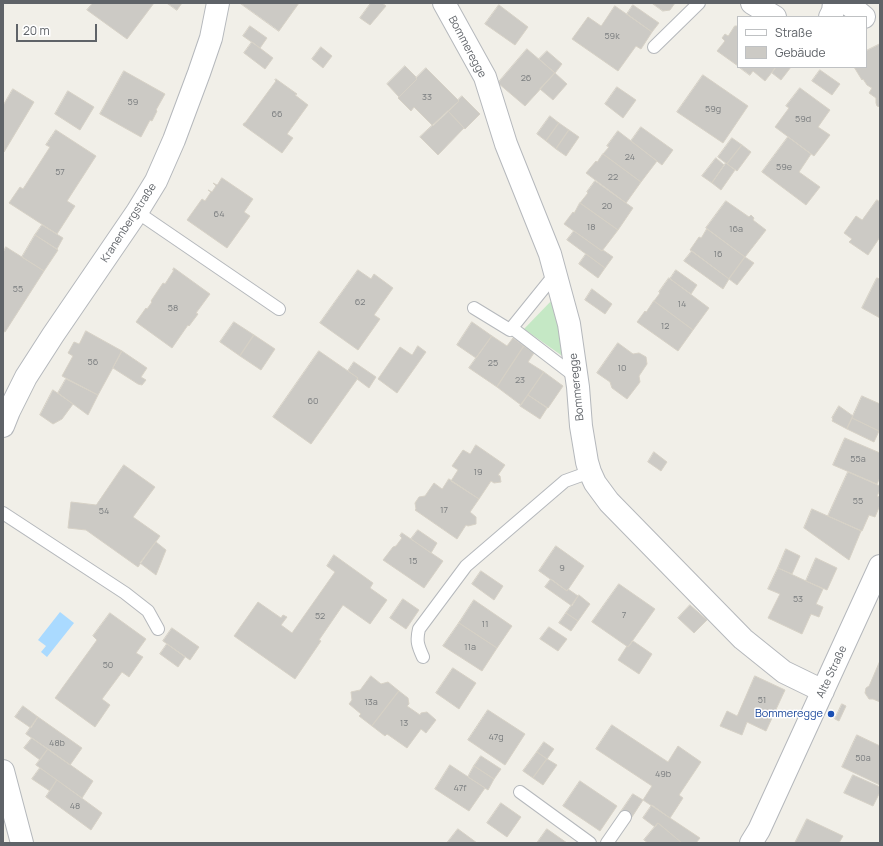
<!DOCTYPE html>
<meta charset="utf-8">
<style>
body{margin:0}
#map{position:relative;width:883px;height:846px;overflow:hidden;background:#f1efe8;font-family:Manrope,sans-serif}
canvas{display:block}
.frame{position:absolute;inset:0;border:4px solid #5f6368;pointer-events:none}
.legend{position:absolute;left:737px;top:16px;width:130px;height:52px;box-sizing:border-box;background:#fff;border:1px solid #bfc1c3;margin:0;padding:5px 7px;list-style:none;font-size:12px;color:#5f6368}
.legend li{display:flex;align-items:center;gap:8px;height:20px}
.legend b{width:20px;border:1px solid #bfc1c3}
.scale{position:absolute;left:16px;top:24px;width:81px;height:18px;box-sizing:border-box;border:2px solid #5f6368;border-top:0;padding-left:5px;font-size:12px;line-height:14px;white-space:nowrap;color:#5f6368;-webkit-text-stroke:3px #fff;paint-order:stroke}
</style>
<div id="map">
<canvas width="883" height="846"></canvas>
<div class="frame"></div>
<ul class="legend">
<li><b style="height:5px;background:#fff"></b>Straße</li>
<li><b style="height:11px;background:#cccac5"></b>Gebäude</li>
</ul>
<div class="scale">20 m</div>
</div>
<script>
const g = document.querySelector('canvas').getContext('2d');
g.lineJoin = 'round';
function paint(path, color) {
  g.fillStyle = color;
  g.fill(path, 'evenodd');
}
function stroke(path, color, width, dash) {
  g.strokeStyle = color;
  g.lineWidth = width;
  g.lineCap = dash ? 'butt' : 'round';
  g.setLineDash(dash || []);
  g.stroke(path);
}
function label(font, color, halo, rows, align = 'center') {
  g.font = font + ' Manrope,sans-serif';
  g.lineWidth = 3;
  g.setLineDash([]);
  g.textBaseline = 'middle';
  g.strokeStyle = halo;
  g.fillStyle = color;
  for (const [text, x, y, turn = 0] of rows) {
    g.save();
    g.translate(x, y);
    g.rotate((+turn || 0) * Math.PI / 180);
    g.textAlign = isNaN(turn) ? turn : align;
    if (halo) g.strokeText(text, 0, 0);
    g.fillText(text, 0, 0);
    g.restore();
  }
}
const green = new Path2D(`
 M554 298 568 360 524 329Z`);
const water = new Path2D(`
 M60 612 74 623 47 657 41 652 46 646 38 640Z`);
const building = new Path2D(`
 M93 3H154L127 39 87 10Z
 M167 3H182L177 10Z
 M240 3H299L279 31Z
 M371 3H382L386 6 370 25 360 18Z
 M652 3H675L670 10 663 11Z
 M499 5 528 27 515 45 485 24Z
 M633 5 659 23 652 32 627 14Z
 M615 6 652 32 641 49 636 46 618 71 572 39 588 17 601 26Z
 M250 26 267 38 260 48 243 36Z
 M735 26H738V66L717 51 725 41 722 38 725 34 728 36Z
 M252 42 273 58 265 69 244 53Z
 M880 44V107L877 106 876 103V98L869 93 872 88 867 85 863 79 862 80 854 67H866V51Z
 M321 47 332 56 323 68 312 59Z
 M527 49 555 73 525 106 498 83Z
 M547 51 562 64 555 73 539 59Z
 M405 66 416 77V78L417 79 399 97 387 84Z
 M739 67H776L765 81 753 71 750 75Z
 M776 67H791L781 80 772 73Z
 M426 68 459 101 433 126 414 107 411 111 398 98 417 79 416 78Z
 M820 70 840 84 832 95 812 81Z
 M124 71 165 94 156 110 157 111 152 121 150 120 141 137 100 114Z
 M555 73 567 84 553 100 540 89Z
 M703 75 748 106 723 143 677 112Z
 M276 79 297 94 295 95 308 105 287 134 293 138 282 153 243 125 244 123H245L276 81 275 80Z
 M617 87 636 100 623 118 605 104Z
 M800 88 830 110 818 127 830 135 814 156 775 127 789 108 786 106Z
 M13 89 34 102 4 152 3 106Z
 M68 91 94 107 80 130 55 114Z
 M462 96 480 114 465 129 448 111 459 101 458 100Z
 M448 111 464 128 438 155 420 137Z
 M550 116 559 123 546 141 537 134Z
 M559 123 569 130 556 149 546 141Z
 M641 127 673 150 662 165 631 141Z
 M56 130 96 156 67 201 75 206 57 234 9 203 20 187 23 189 50 147 46 145Z
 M569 130 579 137 566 156 556 149Z
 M618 131 657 161 641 182 603 154 609 147 607 146Z
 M788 137 811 154 799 172 820 187 806 205 762 172Z
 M732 138 742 145 727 164 718 157Z
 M742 145 751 152 737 171 727 164Z
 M603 154 641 182 626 203 586 173 596 161 597 162Z
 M716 158 724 165 712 183 702 176Z
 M726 163 735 170 721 190 712 183Z
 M222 178 253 199 244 212 250 216 227 248 187 220 202 199 205 201 211 192 208 190 212 192 216 186 213 183 217 185Z
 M595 181 633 208 618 230 580 203 588 193 587 192Z
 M877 200 880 202V237L868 255 849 242 852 239 844 233 856 216 862 220Z
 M726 201 749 217 751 215 754 218 753 220 766 230 745 257 706 228Z
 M580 203 618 230 602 251 564 224 573 212 574 213Z
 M42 225 63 238 57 249 35 235Z
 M707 229 745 257 729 279 690 250 699 237 701 238Z
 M574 231 602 251 603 250 613 257 605 268 567 240Z
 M35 235 58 250 44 271 22 257Z
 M6 247 44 271 5 332 3 331V253Z
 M692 251 729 279 723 289 684 261Z
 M586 254 605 268 598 278 579 264Z
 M745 257 754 263 737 285 729 279Z
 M174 268 210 294 196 313 198 314 189 326 188 325 172 348 136 322 146 308 147 309 152 302 151 301 163 283 165 284 174 270H173Z
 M358 270 371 279 374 274 393 288 374 315 380 319 358 350 320 323Z
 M676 270 697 285 691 294 670 279Z
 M669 278 709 308 693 330 654 301 660 293 659 292Z
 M877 278 880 279V318L862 308Z
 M592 289 612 304 605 314 585 300Z
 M654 301 693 330 678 351 637 322 645 311 646 312Z
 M234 322 254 335 240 356 220 342Z
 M472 322 492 336 476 358 457 345Z
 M86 331 122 351 98 395 62 376 73 356 68 353 74 342 79 344Z
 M254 335 275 349 261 370 240 356Z
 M492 336 507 346 513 338 524 346 497 387 469 368Z
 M618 343 633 354 639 353 646 357 647 364 639 376 640 382 627 399 612 388 610 382 597 373Z
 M418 346 426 352 397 393 378 379 400 347 412 355Z
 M524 346 534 353 528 362 544 372 521 405 497 387Z
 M122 351 147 368 141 377 146 380 142 385 138 384 113 368Z
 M319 351 358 378 311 444 273 417Z
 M354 362 376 377 369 388 357 379 358 378 348 371Z
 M544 372 563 386 548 408 528 395Z
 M66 379 98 395 88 415 58 393Z
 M53 390 73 404 62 419 53 424 40 415Z
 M528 395 547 408 540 419 520 406Z
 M862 396 880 404V428L879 431 852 418Z
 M839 406 853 416 847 429 832 421 833 419 832 418Z
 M852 418 879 431 874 442 847 429Z
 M845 438 880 453V477L877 484 833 465Z
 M476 445 505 465 498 475 500 476 501 482 494 483 491 481 479 499 451 481 458 470 452 466 463 450 470 454Z
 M654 452 667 462 661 471 648 462Z
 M124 465 155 487 133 517 160 536 138 567 86 530 68 528 71 502 96 505Z
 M848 472 880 486V490L877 496 880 497V505L875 517 869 515 862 531 828 516Z
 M449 479 479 499 470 512 476 517V524L468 526 466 525 457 539 415 510 416 509 415 503 419 497 425 496 434 483 442 489Z
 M812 509 861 531 849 560 804 528Z
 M418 530 437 543 431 553 411 539Z
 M402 533 443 561 424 588 383 560 393 547 396 546 402 538 400 536Z
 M156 542 166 550 156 575 140 563Z
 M556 546 584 566 567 591 539 571Z
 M786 549 800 556 792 574 778 568Z
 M334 555 373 583 370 588 387 600 370 624 343 605 319 640 321 641 295 679 234 636 258 602 281 618 283 615 287 617 281 625 292 633 335 572 327 566Z
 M816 558 837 568 827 590 806 581Z
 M778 568 823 589 816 604 823 607 819 617 811 614 802 634 768 618 780 594 768 589Z
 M481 571 503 586 494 600 472 584Z
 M551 579 567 591 568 589 578 596 572 606 545 587Z
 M619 584 655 609 628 647 592 622Z
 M579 595 590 604 578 621 566 613Z
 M403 599 419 610 406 629 390 618Z
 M474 600 512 626 497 648 459 623Z
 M690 605 707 620 694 633 678 618Z
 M110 613 146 639 136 653 143 657 129 677 122 672 102 699 110 705 95 727 55 698 97 640 93 636Z
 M566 613 578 621 571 631 559 623Z
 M459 623 497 648 482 671 443 646Z
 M549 627 567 639 558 651 540 639Z
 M172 628 199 647 190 660 163 641Z
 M633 641 652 654 639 674 618 660 627 646 628 647Z
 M167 644 185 657 178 667 160 654Z
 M880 661V702L873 699H869L865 693 866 688 869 686Z
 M453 668 476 683 459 709 436 693Z
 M371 676 381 684 388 682 399 691 372 726 359 716 361 714 349 704 352 700 351 692 360 690Z
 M755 676 785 690 766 731 747 722 742 735 720 726 727 711 737 716Z
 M399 691 408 698 409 704 407 706 420 715 421 713 427 712 436 720 426 733 421 729 407 748 387 734 385 736 372 726Z
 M842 704 846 706 839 721 835 719Z
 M23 706 38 717 31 728 15 717Z
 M488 710 525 734 505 765 468 740Z
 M38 717 82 748 70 765 26 734Z
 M612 725 668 762 678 746 701 762 679 795 683 798 670 818 643 800 652 786 596 749Z
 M857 735 880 746V785L842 767Z
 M32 738 48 749 40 760 24 748Z
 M544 742 554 749 547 759 537 752Z
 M48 749 93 781 82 798 36 765Z
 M537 752 547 759 533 778 523 771Z
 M481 756 501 769 494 779 474 766Z
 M547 759 557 765 543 785 533 778Z
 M450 765 485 788 469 811 435 789Z
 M474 766 494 779 488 790 468 777Z
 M40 768 57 780 50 791 32 779Z
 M853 775 880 787V792L873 806 844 793Z
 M57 780 102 813 91 830 46 797Z
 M580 781 617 806 600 831 563 806Z
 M633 794 643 800 630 820 620 813Z
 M501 803 521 817 507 837 487 823Z
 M652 805 670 818 700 838 696 843H682L658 823 655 827 643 818Z
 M807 819 843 836 839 843H795Z
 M658 823 682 843H648L644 840Z
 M458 829 477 843H447Z
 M547 829 567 843H537Z`);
const lane = new Path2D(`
 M654 47 699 3
 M137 212 279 309
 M474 308 510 330 556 273
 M512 328 576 377
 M3 513 125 593 148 611 158 629
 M423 657C418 646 416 641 419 629L466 566 565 481 590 472
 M520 792 590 843
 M607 843 625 817`);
const street = new Path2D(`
 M444 3 485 77 506 144 550 254 569 324 578 387 581 426 587 462 590 472 595 483 609 502 743 639 784 672 823 691
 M752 3 775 17
 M847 3 864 17
 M830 17 833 11 834 3
 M3 426 9 411 26 377 53 335 137 212 156 181 174 140 199 73 211 38 218 3
 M3 771 22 843
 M751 843 759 830 880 566`);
const markers = [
 [831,714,4,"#1a4fb4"]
];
const numberNames = [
 ["59k",612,36],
 ["26",526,78],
 ["33",427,97],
 ["59",133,102],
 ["59g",713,109],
 ["66",277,114],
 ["59d",803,119],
 ["24",630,157],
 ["59e",784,167],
 ["57",60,172],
 ["22",613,177],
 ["20",607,206],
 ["64",219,214],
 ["18",591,227],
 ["16a",736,229],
 ["16",718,254],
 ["55",18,289],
 ["62",360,302],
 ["14",682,304],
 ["58",173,308],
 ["12",665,326],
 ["56",93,362],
 ["25",493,363],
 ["10",622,368],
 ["23",520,380],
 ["60",313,401],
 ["55a",858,459],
 ["19",478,472],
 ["55",858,501],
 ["17",444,510],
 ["54",104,511],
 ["15",413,561],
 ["9",562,568],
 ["53",798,599],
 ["7",624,615],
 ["52",320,616],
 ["11",485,624],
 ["11a",470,647],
 ["50",108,665],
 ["51",762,700],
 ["13a",371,702],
 ["13",404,723],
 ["47g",496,737],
 ["48b",57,743],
 ["50a",863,758],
 ["49b",663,774],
 ["47f",460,788],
 ["48",75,806]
];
const streetNames = [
 ["Bommeregge",467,47,62],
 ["Kranenbergstraße",129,223,-57],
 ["Bommeregge",577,387,-96],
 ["Alte Straße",832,672,-65]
];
const transitNames = [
 ["Bommeregge",823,714]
];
paint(green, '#c5e8c5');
paint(water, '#aadaff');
paint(building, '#cccac5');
stroke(building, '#d6d1c6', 1);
stroke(lane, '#b5b8bc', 14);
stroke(street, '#b5b8bc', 24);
stroke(lane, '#fff', 12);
stroke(street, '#fff', 22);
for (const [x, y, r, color] of markers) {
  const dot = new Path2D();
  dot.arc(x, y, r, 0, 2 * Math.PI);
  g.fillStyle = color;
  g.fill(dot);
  stroke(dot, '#fff', 1.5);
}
label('9px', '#7a7d7f', null, numberNames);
label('11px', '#5f6368', '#fff', streetNames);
label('11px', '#164399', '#fff', transitNames, 'right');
</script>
